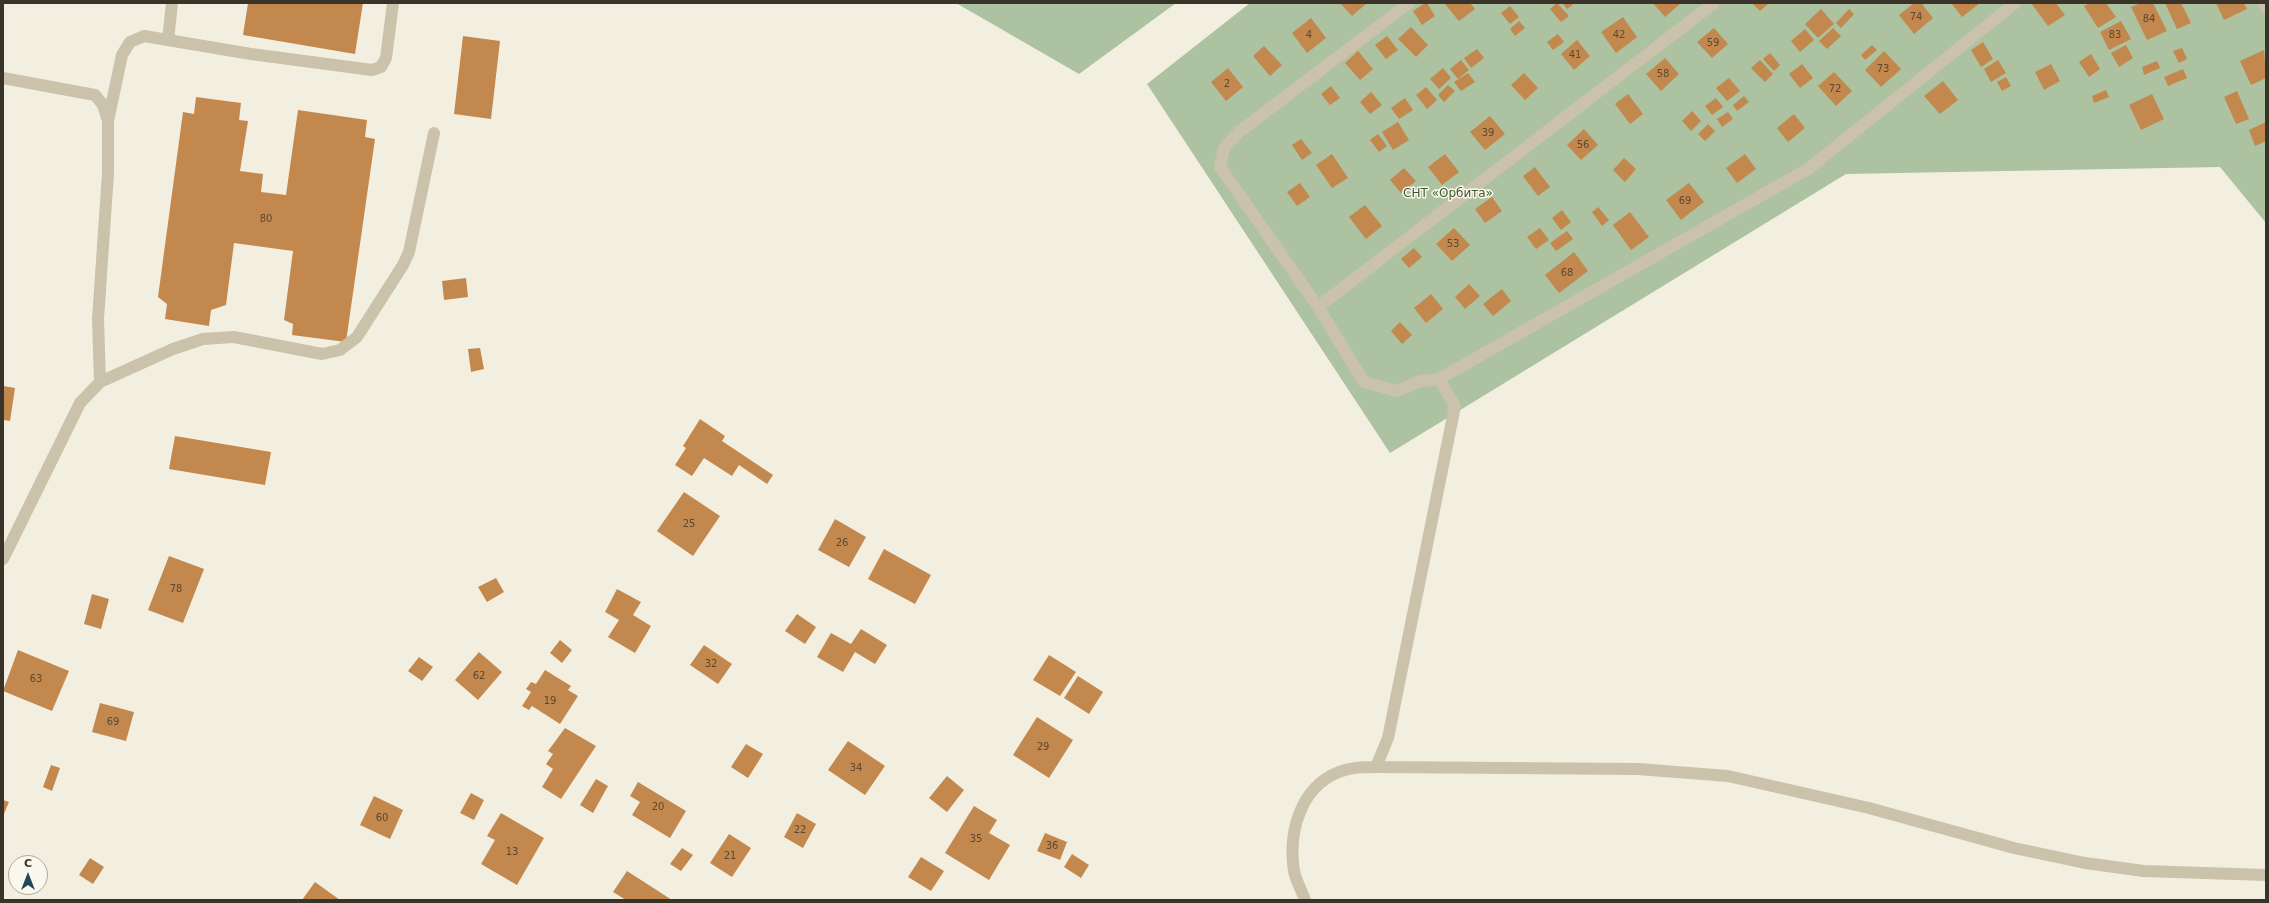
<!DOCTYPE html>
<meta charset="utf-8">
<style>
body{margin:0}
#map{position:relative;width:2269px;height:903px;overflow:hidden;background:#f3efe0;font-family:"DejaVu Sans",sans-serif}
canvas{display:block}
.frame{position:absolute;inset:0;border:4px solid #39332a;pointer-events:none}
.north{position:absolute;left:8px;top:855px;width:40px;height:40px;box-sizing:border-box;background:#faf7ec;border:1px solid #ada99e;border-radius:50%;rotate:0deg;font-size:11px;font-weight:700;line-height:16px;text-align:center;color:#39332a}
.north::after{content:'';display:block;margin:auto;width:14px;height:18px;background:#20475a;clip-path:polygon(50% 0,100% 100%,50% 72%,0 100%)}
</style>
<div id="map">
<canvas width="2269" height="903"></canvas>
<div class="frame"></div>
<div class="north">С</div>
</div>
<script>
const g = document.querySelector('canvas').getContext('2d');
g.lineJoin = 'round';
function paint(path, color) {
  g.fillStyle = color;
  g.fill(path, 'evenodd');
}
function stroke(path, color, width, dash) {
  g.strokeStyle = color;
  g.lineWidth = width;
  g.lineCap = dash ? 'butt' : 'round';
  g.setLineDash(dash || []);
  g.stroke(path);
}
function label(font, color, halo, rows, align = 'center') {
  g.font = font + ' "DejaVu Sans",sans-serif';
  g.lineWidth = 3;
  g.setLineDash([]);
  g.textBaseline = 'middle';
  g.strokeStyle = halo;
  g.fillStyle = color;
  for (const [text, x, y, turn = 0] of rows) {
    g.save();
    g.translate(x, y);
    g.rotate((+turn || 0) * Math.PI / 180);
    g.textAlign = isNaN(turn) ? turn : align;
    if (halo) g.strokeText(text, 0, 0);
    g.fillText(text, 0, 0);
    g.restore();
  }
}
const green = new Path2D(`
 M956 3H1176L1079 74Z
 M1250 3H2266V223L2220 167 1846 174 1390 453 1147 84Z`);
const building = new Path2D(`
 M248 3H363L355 54 243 35Z
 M1340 3H1367L1352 16Z
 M1425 3H1427L1435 16 1422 25 1413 11Z
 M1444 3H1470L1475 9 1459 21Z
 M1557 3 1569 16 1561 22 1550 9Z
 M1563 3H1575L1567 9Z
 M1653 3H1681L1665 17Z
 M1752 3H1769L1760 11Z
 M1914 3H1921L1933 18 1914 34 1899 15Z
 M1951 3H1980L1962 17Z
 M2031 3H2056L2065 15 2048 26Z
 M2089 3H2106L2116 17 2098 28 2084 6Z
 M2141 3H2153L2167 31 2147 40 2131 7Z
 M2165 3H2181L2191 23 2177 29Z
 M2216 3H2244L2247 9 2224 20Z
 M1510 6 1519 17 1510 24 1501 13Z
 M1821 9 1834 24 1818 38 1805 24Z
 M1849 9 1854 14 1841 28 1836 23Z
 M1623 17 1637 37 1616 53 1601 32Z
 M1311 18 1326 38 1307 53 1292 33Z
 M1519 21 1525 28 1515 36 1510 29Z
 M2121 21 2131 39 2109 50 2100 32Z
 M1411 27 1428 45 1416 57 1398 39Z
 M1714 28 1728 44 1712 58 1697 42Z
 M1833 28 1841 36 1827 49 1819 41Z
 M1805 29 1814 40 1800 52 1791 41Z
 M1558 34 1564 42 1553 50 1547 42Z
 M463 36 500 41 491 119 454 114Z
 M1387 36 1398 50 1386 59 1375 45Z
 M1577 40 1590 56 1574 70 1561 54Z
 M1983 42 1993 59 1981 67 1971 50Z
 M1872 45 1877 50 1865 60 1861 55Z
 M2126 45 2133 58 2119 67 2111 53Z
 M1264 46 1282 65 1270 76 1253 56Z
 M2182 48 2187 59 2179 63 2173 51Z
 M1477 49 1484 58 1471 68 1464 58Z
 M2264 50 2266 78 2251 85 2240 61Z
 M1358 51 1373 69 1360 80 1345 63Z
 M1884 51 1901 69 1881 87 1865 70Z
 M1770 53 1780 65 1774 71 1763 59Z
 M2091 54 2100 69 2089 77 2079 62Z
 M1665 58 1679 74 1661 91 1646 74Z
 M1461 60 1469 70 1458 79 1450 69Z
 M1760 60 1773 74 1765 82 1751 68Z
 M1998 60 2006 73 1991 82 1984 69Z
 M2157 61 2160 68 2144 75 2142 67Z
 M1802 64 1813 78 1800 88 1789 74Z
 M2051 64 2060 81 2044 90 2035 72Z
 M1228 68 1243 87 1226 101 1211 82Z
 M1443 68 1451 78 1439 89 1430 79Z
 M2183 69 2187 78 2168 86 2164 77Z
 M1834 72 1852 91 1836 106 1818 86Z
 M1468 73 1475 82 1461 91 1454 82Z
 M1524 73 1538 88 1525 100 1511 85Z
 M2006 77 2011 86 2002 91 1997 82Z
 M1729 78 1740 91 1727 101 1716 88Z
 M1943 81 1958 100 1940 114 1924 96Z
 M1448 85 1455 91 1444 102 1438 95Z
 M1331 86 1340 98 1330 105 1321 94Z
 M1426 87 1437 100 1427 109 1416 95Z
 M2106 90 2109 97 2094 103 2092 96Z
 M2237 91 2249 119 2236 124 2224 97Z
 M1371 92 1382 105 1370 114 1360 102Z
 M1628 94 1643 114 1630 124 1615 104Z
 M2152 94 2164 119 2141 130 2129 105Z
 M1744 96 1749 102 1737 111 1733 105Z
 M196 97 241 103 239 120 248 121 240 171 263 174 261 192 286 195 298 110 367 120 365 137 375 139 346 342 292 335 293 324 284 320 293 251 234 243 226 305 211 310 209 326 165 319 167 304 158 297 183 112 194 114Z
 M1405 98 1413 110 1399 119 1391 108Z
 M1716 98 1723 107 1712 115 1705 106Z
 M1692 111 1701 121 1691 131 1682 121Z
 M1728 112 1733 119 1722 127 1717 119Z
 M1794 114 1805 128 1788 142 1777 128Z
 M1490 116 1505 134 1485 150 1470 132Z
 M1398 122 1409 140 1393 150 1382 132Z
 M2266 122V141L2255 146 2249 130Z
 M1708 124 1715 131 1705 141 1698 134Z
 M1584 129 1598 145 1581 160 1567 145Z
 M1378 134 1387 146 1379 152 1370 140Z
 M1301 139 1312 153 1302 160 1292 145Z
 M1332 154 1348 178 1332 188 1316 165Z
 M1445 154 1459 172 1442 185 1428 167Z
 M1745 154 1756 169 1737 183 1726 168Z
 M1624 158 1636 169 1625 182 1613 170Z
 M1535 167 1550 187 1538 196 1523 176Z
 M1404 168 1416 181 1401 193 1390 180Z
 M1300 183 1310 197 1297 206 1287 192Z
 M1689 183 1704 202 1681 220 1666 200Z
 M1492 197 1502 211 1485 223 1475 209Z
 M1365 205 1382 226 1366 239 1349 217Z
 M1598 207 1609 220 1602 226 1592 212Z
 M1562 210 1571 222 1561 230 1552 218Z
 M1630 212 1649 237 1631 250 1613 225Z
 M1454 228 1470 245 1452 261 1436 244Z
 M1540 228 1549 240 1536 249 1527 237Z
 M1567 231 1573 239 1556 251 1550 243Z
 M1414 248 1422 257 1409 268 1401 259Z
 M1574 252 1588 271 1559 293 1545 275Z
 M466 278 468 297 444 300 442 281Z
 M1469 284 1480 296 1465 309 1455 297Z
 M1502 289 1511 301 1493 316 1483 304Z
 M1431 294 1443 309 1426 323 1414 308Z
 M1400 322 1412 335 1402 344 1391 331Z
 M480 348 484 369 471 372 468 349Z
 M3 386 15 388 10 421 3 420Z
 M700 419 725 436 722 441 773 475 767 484 739 465 732 476 704 458 692 476 675 465 686 448 683 446Z
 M175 436 271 452 265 485 169 469Z
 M684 492 720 516 693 556 657 531Z
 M835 519 866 537 849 567 818 550Z
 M884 549 931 575 915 604 868 579Z
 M169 556 204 569 183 623 148 610Z
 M496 578 504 592 487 602 478 587Z
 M617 589 641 602 633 615 651 626 635 653 608 637 619 620 605 612Z
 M92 594 109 599 101 629 84 624Z
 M797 614 816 627 805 644 785 631Z
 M861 629 887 645 875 664 855 652 843 672 817 657 831 633 851 644Z
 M560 640 572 650 562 663 550 653Z
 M704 645 732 664 718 684 690 665Z
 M18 650 69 671 52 711 3 691Z
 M479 652 502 672 478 700 455 680Z
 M1049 655 1076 672 1060 696 1033 680Z
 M419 657 433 667 422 681 408 671Z
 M545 670 571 686 568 690 578 696 560 724 532 706 529 710 522 706 531 692 526 689 531 682 536 684Z
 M1078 676 1103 692 1089 714 1064 698Z
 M100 703 134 712 126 741 92 732Z
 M1037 717 1073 740 1049 778 1013 755Z
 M565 728 596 746 561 799 542 787 553 769 546 764 553 754 548 751Z
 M848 741 885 766 865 795 828 770Z
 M746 744 763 754 748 778 731 767Z
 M51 765 60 768 52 791 43 787Z
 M947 776 964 790 947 812 929 798Z
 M596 779 608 786 593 813 580 805Z
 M638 782 686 811 670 838 632 815 640 802 630 796Z
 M471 793 484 800 474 820 460 813Z
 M374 796 403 810 390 839 360 825Z
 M3 800 9 802 3 816Z
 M974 806 997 820 989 833 1010 845 989 880 945 853Z
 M501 813 544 838 517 885 481 864 495 840 487 836Z
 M797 813 816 824 803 848 784 837Z
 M1045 833 1067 842 1060 860 1037 851Z
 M729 834 751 848 732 877 710 863Z
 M682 848 693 855 681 871 670 864Z
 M1072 854 1089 865 1081 878 1064 867Z
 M921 857 944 871 931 891 908 877Z
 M90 858 104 867 93 884 79 875Z
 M627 871 672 900H626L613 892Z
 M315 882 340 900H302Z`);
const minor = new Path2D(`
 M1409 3 1239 132 1224 148 1220 167 1318 307 1364 382 1397 391 1420 381 1439 379 1808 169 2015 3
 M2264 3 2266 7
 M168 40 172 3
 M3 78 95 95 103 105 108 121V173L98 319 100 382
 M108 121 122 55 130 42 144 36 251 54 372 70 381 67 386 58 393 3
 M1318 307 1714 3
 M3 559 80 403 100 382 173 349 203 339 234 337 322 354 340 350 357 337 403 265 409 252 434 133
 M1376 767 1388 738 1455 406 1439 379
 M1305 900C1302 891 1296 881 1294 871 1288 833 1300 787 1339 772 1351 767 1363 767 1376 767L1638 769 1728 776 1869 808 2014 848 2085 863 2144 871 2266 875`);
const numberNames = [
 ["74",1916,17],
 ["84",2149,19],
 ["4",1309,35],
 ["42",1619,35],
 ["83",2115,35],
 ["59",1713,43],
 ["41",1575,55],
 ["73",1883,69],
 ["58",1663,74],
 ["2",1227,84],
 ["72",1835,89],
 ["39",1488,133],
 ["56",1583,145],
 ["69",1685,201],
 ["80",266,219],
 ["53",1453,244],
 ["68",1567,273],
 ["25",689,524],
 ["26",842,543],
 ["78",176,589],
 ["32",711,664],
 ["62",479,676],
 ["63",36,679],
 ["19",550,701],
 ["69",113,722],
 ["29",1043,747],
 ["34",856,768],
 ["20",658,807],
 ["60",382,818],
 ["22",800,830],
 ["35",976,839],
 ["36",1052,846],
 ["13",512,852],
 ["21",730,856]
];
const parkNames = [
 ["СНТ «Орбита»",1448,194]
];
paint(green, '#adc2a0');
paint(building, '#c3884d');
stroke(minor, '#cbc2ab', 12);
label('10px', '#5c4833', null, numberNames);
label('12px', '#3e572f', '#faf7ec', parkNames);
</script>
